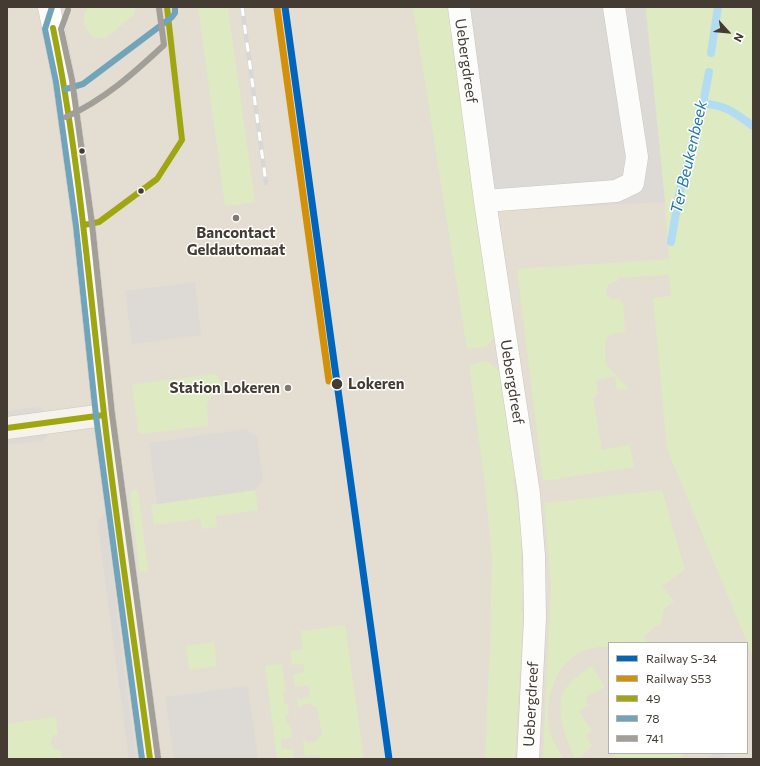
<!DOCTYPE html>
<style>
body{margin:0}
#map{position:relative;width:760px;height:766px;overflow:hidden;background:#eeebe5;font-family:Commissioner,sans-serif}
canvas{display:block}
.frame{position:absolute;inset:0;border:8px solid #443c32;pointer-events:none}
.legend{position:absolute;left:608px;top:642px;width:140px;height:112px;box-sizing:border-box;background:#fff;border:1px solid #b4b1ad;margin:0;padding:5px 7px;list-style:none;font-size:12px;color:#443c32}
.legend li{display:flex;align-items:center;gap:8px;height:20px}
.legend b{width:20px;border:1px solid #b4b1ad}
.north{position:absolute;left:708px;top:12px;width:40px;height:40px;-webkit-text-stroke:3px #fff;paint-order:stroke;rotate:117deg;font-size:11px;font-weight:700;line-height:16px;text-align:center;color:#443c32}
.north::after{content:'';display:block;margin:auto;width:14px;height:18px;background:#443c32;clip-path:polygon(50% 0,100% 100%,50% 72%,0 100%)}
</style>
<div id="map">
<canvas width="760" height="766"></canvas>
<div class="frame"></div>
<ul class="legend">
<li><b style="height:5px;background:#0065bd"></b>Railway S-34</li>
<li><b style="height:5px;background:#d3910a"></b>Railway S53</li>
<li><b style="height:5px;background:#a0a60f"></b>49</li>
<li><b style="height:5px;background:#70a4ba"></b>78</li>
<li><b style="height:5px;background:#a29e98"></b>741</li>
</ul>
<div class="north">N</div>
</div>
<script>
const g = document.querySelector('canvas').getContext('2d');
g.lineJoin = 'round';
function paint(path, color) {
  g.fillStyle = color;
  g.fill(path, 'evenodd');
}
function stroke(path, color, width, dash) {
  g.strokeStyle = color;
  g.lineWidth = width;
  g.lineCap = dash ? 'butt' : 'round';
  g.setLineDash(dash || []);
  g.stroke(path);
}
function label(font, color, halo, rows, align = 'center') {
  g.font = font + ' Commissioner,sans-serif';
  g.lineWidth = 3;
  g.setLineDash([]);
  g.textBaseline = 'middle';
  g.strokeStyle = halo;
  g.fillStyle = color;
  for (const [text, x, y, turn = 0] of rows) {
    g.save();
    g.translate(x, y);
    g.rotate((+turn || 0) * Math.PI / 180);
    g.textAlign = isNaN(turn) ? turn : align;
    if (halo) g.strokeText(text, 0, 0);
    g.fillText(text, 0, 0);
    g.restore();
  }
}
const residential = new Path2D(`
 M7 7H753V759H7ZM609 643H747V753H609Z`);
const green = new Path2D(`
 M88 7H136L134 15 106 38H93L84 26V14Z
 M198 7H228L255 202 225 206Z
 M413 7H449L495 337 486 347 467 349Z
 M646 7H753V657L667 449 653 298 671 296 669 275 618 278V281C610 282 604 286 607 295L612 299 620 298V302H623L625 332 610 334 605 342V363L629 389 617 390 615 376 596 380 598 394 595 395V398H593L602 450 630 445 634 467 543 481 517 269 669 259 665 202Z
 M487 361 501 372 516 478H513L521 527V574L523 575 521 612H523L515 759H485L490 642 492 557 484 478 469 365Z
 M216 374 225 388 212 396 207 405 208 426 142 434 138 432 132 388 134 384Z
 M138 489 148 571 140 572 130 495 132 490Z
 M255 490 258 510 216 516 217 527 202 529 200 519 154 525 151 505Z
 M662 490 685 570 662 586 674 602 664 610 660 627 657 625 644 637 648 643H609V647C562 644 542 692 550 731 552 740 558 749 562 756L559 759H543L551 584 544 503Z
 M345 625 364 759H320L319 755 305 756 303 741H307V743L317 741 319 736H322L317 707 312 706 311 703 302 705V707L298 708 297 699 310 697 308 685 295 687 293 674 305 672 303 664 292 665 290 651 303 649 301 631Z
 M214 642 217 666 189 670 186 646Z
 M282 664 286 691 283 692 285 705 288 704 289 715H286L287 724H290L292 738 281 739 282 749H293L294 759H277L265 666Z
 M592 666 605 687 585 698 589 705 579 711 592 731 586 735 592 746 579 759H575C567 742 552 705 566 688 572 679 583 672 592 666Z
 M56 717 58 734 54 735 51 740 52 747 56 750H61L62 759H7V724Z
 M616 753H686L676 759H610Z`);
const parking = new Path2D(`
 M449 7H645L665 202 478 212Z
 M195 282 201 335 132 344 125 291Z
 M39 407 47 413 7 419V411Z
 M246 429 257 437 263 481 255 490 157 504 149 443Z
 M50 432 43 441 7 445V438Z
 M105 513 130 714 137 759H129L101 550 98 521Z
 M248 686 258 759H174L165 697Z
 M715 753H729L720 759H706Z`);
const stream = new Path2D(`
 M711 53 718 7
 M703 104C725 104 736 114 753 126
 M671 242 679 195 703 104 709 72`);
const street = new Path2D(`
 M49 7 64 81 84 225 104 415
 M459 7 485 201 529 494 534 556 535 618 528 759
 M485 201 616 191 633 183 637 157 614 7`);
const secondary = new Path2D(`
 M7 428 104 415 150 759`);
const rail = new Path2D(`
 M242 7 266 183`);
const bus1 = new Path2D(`
 M53 28C79 155 89 285 104 414 117 529 135 644 150 759
 M84 225 99 222 157 179 182 140 167 7
 M7 428 104 415`);
const bus2 = new Path2D(`
 M52 7 45 29 56 82 76 226 96 416 142 759
 M66 89 83 84 172 17 175 13V7`);
const bus3 = new Path2D(`
 M68 10 61 29 72 80 92 224 112 414 158 758
 M66 117C104 100 134 73 164 45L159 8`);
const rail1 = new Path2D(`
 M285 7 389 759`);
const rail2 = new Path2D(`
 M277 8 329 381`);
const markers = [
 [82,151,3.5,"#443c32"],
 [141,191,3.5,"#443c32"],
 [236,218,4,"#807971"],
 [337,384,6,"#443c32"],
 [288,388,4,"#807971"]
];
const streetNames = [
 ["Uebergdreef",466,61,82],
 ["Uebergdreef",512,382,81],
 ["Uebergdreef",531,704,-87]
];
const poiNames = [
 ["Bancontact",236,233],
 ["Geldautomaat",236,250],
 ["Station Lokeren",280,388,"right"]
];
const stopNames = [
 ["Lokeren",348,384]
];
const waterNames = [
 ["Ter Beukenbeek",689,157,-77]
];
paint(residential, '#e3ddd2');
paint(green, '#deebc2');
paint(parking, '#dddad6');
stroke(stream, '#b1dcf1', 8);
stroke(street, '#cac7c1', 23);
stroke(secondary, '#cec8bb', 23);
stroke(street, '#fcfcfb', 22);
stroke(secondary, '#f6f3ec', 22);
stroke(rail, '#d8d7d7', 4.5);
stroke(rail, '#fff', 3, [9]);
stroke(bus1, '#a0a60f', 6);
stroke(bus2, '#70a4ba', 6);
stroke(bus3, '#a29e98', 6);
stroke(rail1, '#0065bd', 7);
stroke(rail2, '#d3910a', 7);
for (const [x, y, r, color] of markers) {
  const dot = new Path2D();
  dot.arc(x, y, r, 0, 2 * Math.PI);
  g.fillStyle = color;
  g.fill(dot);
  stroke(dot, '#fff', 1.5);
}
label('15px', '#443c32', '#fff', streetNames);
label('bold 15px', '#443c32', '#fff', poiNames);
label('bold 15px', '#443c32', '#fff', stopNames, 'left');
label('italic 16px', '#2178a7', '#fff', waterNames);
</script>
